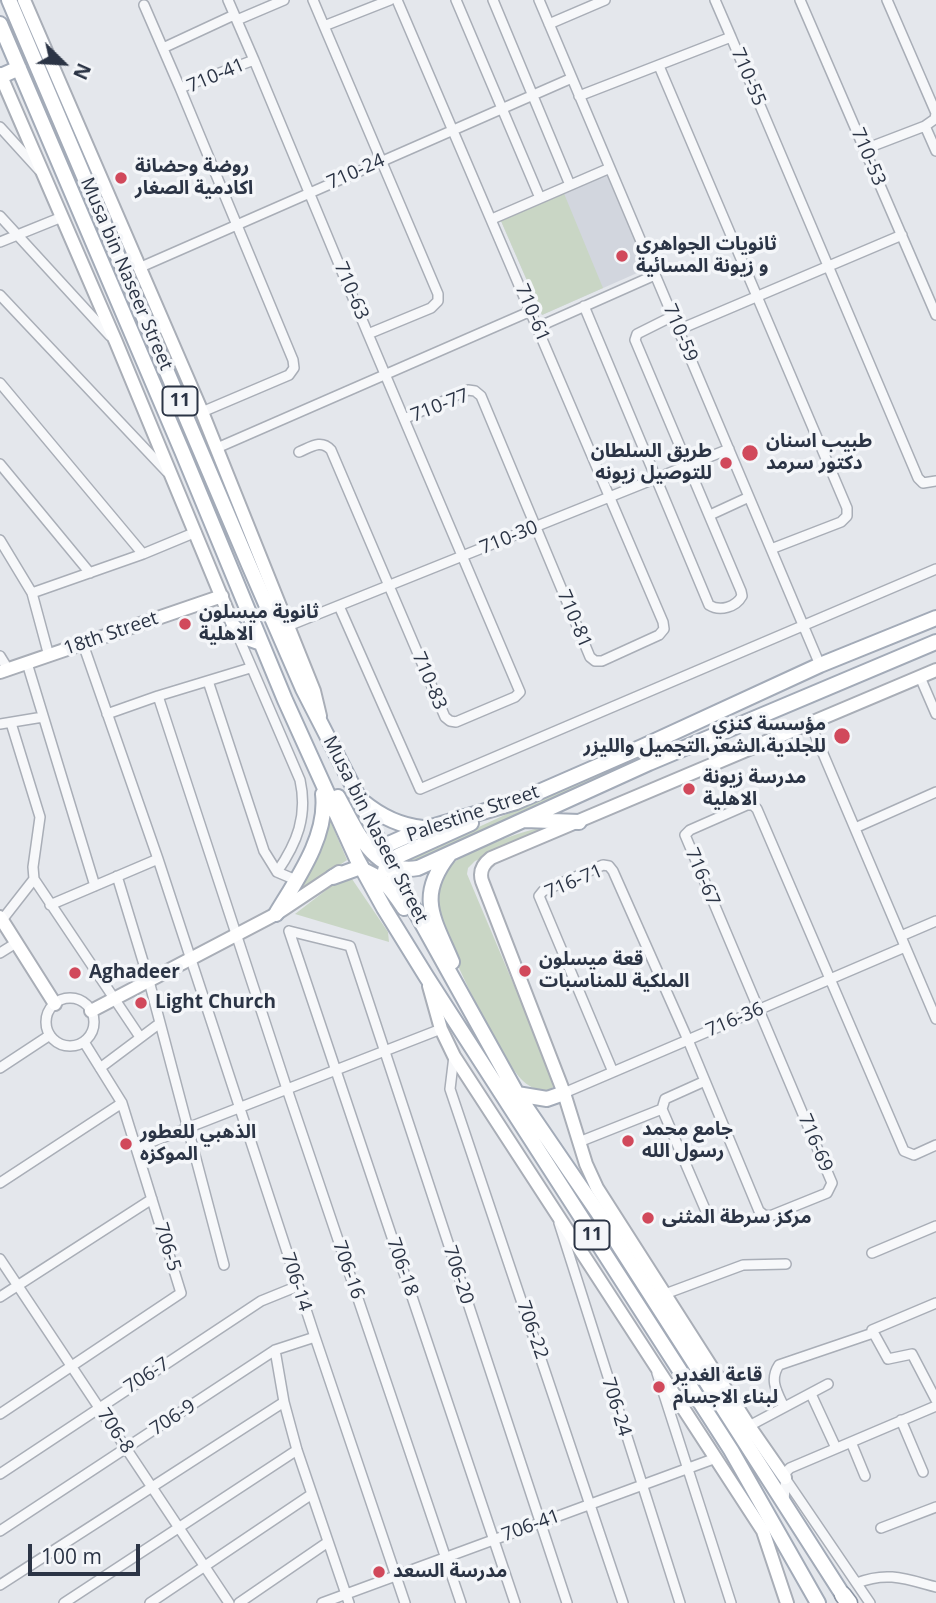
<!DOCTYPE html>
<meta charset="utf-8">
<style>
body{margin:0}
#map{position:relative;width:936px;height:1603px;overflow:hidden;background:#e4e7ec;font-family:"Open Sans",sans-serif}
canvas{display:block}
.north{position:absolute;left:28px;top:28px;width:70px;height:70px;-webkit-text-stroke:5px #f4f6f9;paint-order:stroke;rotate:114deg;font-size:19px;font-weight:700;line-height:28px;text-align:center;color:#2b3445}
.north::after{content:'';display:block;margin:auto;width:24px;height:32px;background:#2b3445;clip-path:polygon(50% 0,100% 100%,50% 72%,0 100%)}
.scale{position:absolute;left:28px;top:1544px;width:112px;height:32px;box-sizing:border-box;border:4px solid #2b3445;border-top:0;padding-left:9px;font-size:21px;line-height:24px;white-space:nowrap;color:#2b3445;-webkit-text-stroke:5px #f4f6f9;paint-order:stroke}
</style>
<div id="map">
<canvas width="936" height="1603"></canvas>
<div class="north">N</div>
<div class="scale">100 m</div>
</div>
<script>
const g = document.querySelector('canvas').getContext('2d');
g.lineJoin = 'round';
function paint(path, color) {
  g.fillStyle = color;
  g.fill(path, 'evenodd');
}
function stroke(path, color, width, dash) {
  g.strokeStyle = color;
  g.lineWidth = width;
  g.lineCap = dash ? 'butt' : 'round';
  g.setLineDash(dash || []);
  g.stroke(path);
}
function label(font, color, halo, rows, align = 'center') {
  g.font = font + ' "Open Sans","Noto Sans Arabic",sans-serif';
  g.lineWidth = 7;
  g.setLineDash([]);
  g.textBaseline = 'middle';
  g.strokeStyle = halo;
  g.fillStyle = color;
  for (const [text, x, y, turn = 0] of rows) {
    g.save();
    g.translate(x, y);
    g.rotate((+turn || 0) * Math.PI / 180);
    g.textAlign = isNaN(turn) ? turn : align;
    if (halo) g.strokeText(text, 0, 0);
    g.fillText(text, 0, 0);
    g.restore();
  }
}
const built = new Path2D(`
 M607 170 653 266 542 315 501 221Z`);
const green = new Path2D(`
 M563 191 603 288 542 315 501 221Z
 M641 752V762L454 843 423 860 403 862Z
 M330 820 347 860 295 896Z
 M535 829H548L545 832 475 861 468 868 467 874 551 1073 553 1087 549 1090C538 1092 529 1087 521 1079 500 1056 441 938 436 907 435 901 438 888 440 881 442 876 447 867 452 864 465 852 517 833 535 829Z
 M352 879 388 932 389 942 295 914 334 884Z`);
const street = new Path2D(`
 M228 0 254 60
 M313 0 324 26
 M456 0 540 198
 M493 0 570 185
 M539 0 820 665
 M715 0 731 37
 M800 0 936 315
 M144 5 180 88
 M237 20 284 0
 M549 24 605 0
 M163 48 234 15
 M659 66 847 508V516L841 522 771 549
 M579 96 731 37 918 478 923 483 936 481
 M925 126 936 151
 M0 127 39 170
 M865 149 925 126 935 119 936 113 887 0
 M0 216 110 336
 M492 219 610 168
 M0 242 62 217
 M141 267 572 78
 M0 295 167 472
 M584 306 709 605C720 612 736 607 742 596L741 591 635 340 637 334 673 316
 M538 327 655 275
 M678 330 902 235
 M368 334 404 419
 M0 383 143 554
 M202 412 289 375 294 368 293 360 180 88 254 60 368 334 431 308 438 301V294L324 26 390 0
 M217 448 531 311
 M299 452C311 447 321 439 331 450L445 717 450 721 456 722 515 697 520 692 404 419 468 390 475 391 481 396 590 657 595 661H602L659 635 664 629 663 622 397 0
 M0 464 90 573
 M710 515 749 497
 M0 540 32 593 49 656
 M32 593 143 554 196 532
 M339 606 420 789 936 569
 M288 626 729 449
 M236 631 300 780C308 816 297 843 277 872
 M83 644 158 859 315 1337 405 1603
 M0 656 8 669
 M27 663 95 886
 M920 677 936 714
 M208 681 264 851 277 872 296 880
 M158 696 287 1089 461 1603
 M107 714 158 696 250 668
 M11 723 40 817 33 867 34 879 140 1037
 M810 723 936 1019
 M0 724 43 717
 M855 828 936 792
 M117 876 149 981 224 1265
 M50 905 158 859
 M2 920 34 879
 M289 931 350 946 567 1603
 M289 931 515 1603
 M901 936 936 921
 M0 953 16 943
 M46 1022a24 24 0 1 1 48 0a24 24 0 1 1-48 0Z
 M454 1056 450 1089 623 1603
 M0 1068 50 1035
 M100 1068 160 1023
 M613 1072 539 896 543 891 603 865 609 866 613 871 688 1040 759 1211 764 1215 770 1216 827 1193 832 1183 685 835 690 830 747 805H753L757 809 904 1151 914 1155 936 1145
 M564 1093 905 947
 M662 1109 708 1216
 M579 1142 662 1109 665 1099 705 1081
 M136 1148 441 1029
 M0 1183 122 1103
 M559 1223 680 1603
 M872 1253 936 1226
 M0 1259 229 1603
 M665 1294 743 1265 786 1264
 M0 1297 152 1199
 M936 1303 872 1330 888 1359 912 1354 936 1400
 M275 1350 284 1402 297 1450 349 1603
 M657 1373 731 1603
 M811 1394 836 1448
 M784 1407C777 1392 769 1380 779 1365L873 1333
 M0 1414 181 1293 122 1103 84 1042
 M901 1420 923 1472
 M749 1426 828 1384
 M851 1442 865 1476
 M0 1474 261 1301 298 1286
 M785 1478 870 1603
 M784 1502 786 1472 790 1468 936 1406
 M881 1528 936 1507
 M0 1531 275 1350 315 1337
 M857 1583C887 1571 906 1579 936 1587
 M0 1585 284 1402
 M64 1603 297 1450
 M150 1603 312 1494
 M239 1603 328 1542
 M322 1603 716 1458`);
const secondary = new Path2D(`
 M24 0 202 412 314 691 320 716
 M0 74 116 342 234 627
 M0 672 222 596
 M0 917 55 1004
 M429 986 441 1029 454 1056 763 1531 787 1603
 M91 1011 276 914 339 872
 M785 1478 751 1429 597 1188 586 1164 564 1093 482 881C479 871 483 864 491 858L936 670`);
const primary = new Path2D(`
 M9 0 249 565 303 689 361 802 389 864 517 1094 597 1211 848 1603
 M0 24 182 451 285 700 357 859 384 908 426 976 731 1450 818 1603
 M1 76 19 68
 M234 627 244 637 261 643
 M338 797C355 828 374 876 418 868L649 763 936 642
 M362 801C380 816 399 826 423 828
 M525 820 579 822
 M373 851 418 831 516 802 642 747 820 665 936 618
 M449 855C416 897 434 919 452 962
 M385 870 398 856 471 823
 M333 877 358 868C384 878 389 886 404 908
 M276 914C297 879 328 836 323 794
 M517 1094 547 1099 564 1093`);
const highway = new Path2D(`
 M843 1595 849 1603`);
const markers = [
 [121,178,7,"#d1495b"],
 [622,256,7,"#d1495b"],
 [750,453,9,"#d1495b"],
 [726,463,7,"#d1495b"],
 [185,624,7,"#d1495b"],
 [842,736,9,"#d1495b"],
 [689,789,7,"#d1495b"],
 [525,971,7,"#d1495b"],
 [75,973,7,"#d1495b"],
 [141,1003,7,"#d1495b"],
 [628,1141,7,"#d1495b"],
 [126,1144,7,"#d1495b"],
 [648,1218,7,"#d1495b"],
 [659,1387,7,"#d1495b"],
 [379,1572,7,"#d1495b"]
];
const shields = [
 [180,401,35],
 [592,1235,35]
];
const shieldNames = [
 ["11",180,401],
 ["11",592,1235]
];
const streetNames = [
 ["710-41",216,76,-23],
 ["710-55",748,77,67],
 ["710-53",868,157,67],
 ["710-24",356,172,-24],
 ["Musa bin Naseer Street",126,274,67],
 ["710-63",351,291,67],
 ["710-61",532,313,67],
 ["710-59",680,333,67],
 ["710-77",440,406,-21],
 ["710-30",509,538,-22],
 ["710-81",574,619,67],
 ["18th Street",111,634,-19],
 ["710-83",429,681,67],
 ["Palestine Street",473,814,-19],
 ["Musa bin Naseer Street",375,830,63],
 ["716-67",702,877,67],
 ["716-71",574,882,-23],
 ["716-36",735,1020,-23],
 ["716-69",815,1143,67],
 ["706-5",167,1247,73],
 ["706-18",402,1267,71],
 ["706-16",348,1270,71],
 ["706-20",458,1275,72],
 ["706-14",296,1282,72],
 ["706-22",532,1330,71],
 ["706-7",147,1376,-33],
 ["706-24",616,1407,73],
 ["706-9",173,1418,-33],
 ["706-8",115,1431,56],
 ["706-41",531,1526,-20]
];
const poiNames = [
 ["روضة وحضانة",135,167],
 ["اكادمية الصغار",135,189],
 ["ثانويات الجواهري",636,245],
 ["و زيونة المسائية",636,267],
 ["طبيب اسنان",766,442],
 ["دكتور سرمد",766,464],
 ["طريق السلطان",712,452,"right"],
 ["للتوصيل زيونه",712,474,"right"],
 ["ثانوية ميسلون",199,613],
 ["الاهلية",199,635],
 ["مؤسسة كنزي",826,725,"right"],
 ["للجلدية،الشعر،التجميل والليزر",826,747,"right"],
 ["مدرسة زيونة",703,778],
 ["الاهلية",703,800],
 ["قعة ميسلون",539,960],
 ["الملكية للمناسبات",539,982],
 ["Aghadeer",89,973],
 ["Light Church",155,1003],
 ["جامع محمد",642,1130],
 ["رسول الله",642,1152],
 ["الذهبي للعطور",140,1133],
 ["الموكزه",140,1155],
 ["مركز سرطة المثنى",662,1218],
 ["قاعة الغدير",673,1376],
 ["لبناء الاجسام",673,1398],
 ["مدرسة السعد",393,1572]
];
paint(built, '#d2d6de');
paint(green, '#c9d6c5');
stroke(street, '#a9aeb7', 12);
stroke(secondary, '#a9aeb7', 16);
stroke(primary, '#a3abb8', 18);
stroke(highway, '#8b94a3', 19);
stroke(street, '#f7f8fa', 9);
stroke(secondary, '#fff', 12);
stroke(primary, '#fff', 14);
stroke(highway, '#fff', 16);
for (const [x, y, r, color] of markers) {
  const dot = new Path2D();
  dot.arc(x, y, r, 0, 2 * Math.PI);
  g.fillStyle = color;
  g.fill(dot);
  stroke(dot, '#f4f6f9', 2.5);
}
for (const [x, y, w] of shields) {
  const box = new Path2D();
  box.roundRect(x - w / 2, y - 14.5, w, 29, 5);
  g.fillStyle = '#f4f6f9';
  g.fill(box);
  stroke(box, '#2b3445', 2);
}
label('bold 18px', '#2b3445', null, shieldNames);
label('19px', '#2b3445', '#f4f6f9', streetNames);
label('bold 19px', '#2b3445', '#f4f6f9', poiNames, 'left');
</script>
